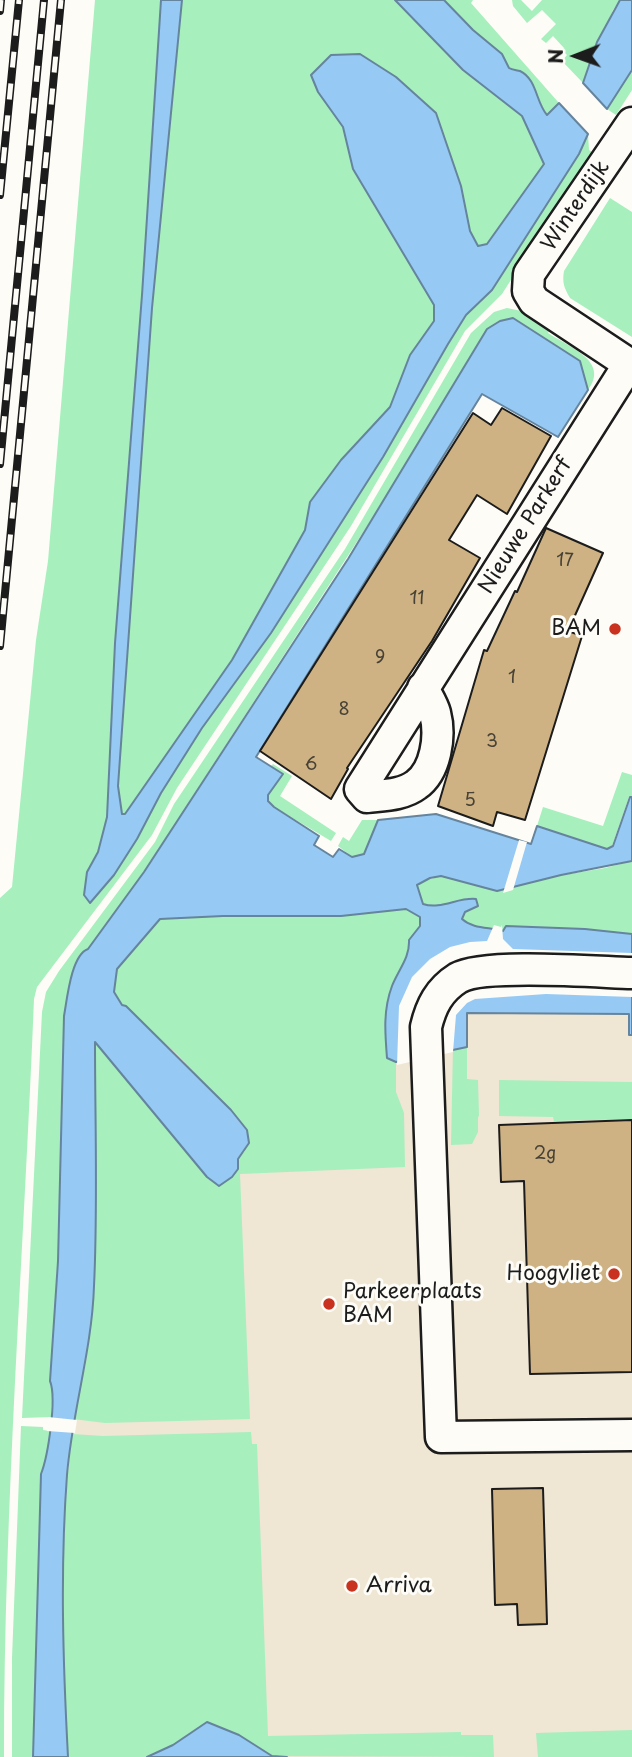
<!DOCTYPE html>
<style>
body{margin:0}
#map{position:relative;width:632px;height:1757px;overflow:hidden;background:#fdfcf7;font-family:"Playpen Sans",sans-serif}
canvas{display:block}
.north{position:absolute;left:541px;top:21px;width:70px;height:70px;-webkit-text-stroke:5px #fdfcf7;paint-order:stroke;rotate:269deg;font-size:19px;font-weight:700;line-height:28px;text-align:center;color:#1c1c1c}
.north::after{content:'';display:block;margin:auto;width:24px;height:32px;background:#1c1c1c;clip-path:polygon(50% 0,100% 100%,50% 72%,0 100%)}
</style>
<div id="map">
<canvas width="632" height="1757"></canvas>
<div class="north">N</div>
</div>
<script>
const g = document.querySelector('canvas').getContext('2d');
g.lineJoin = 'round';
function paint(path, color) {
  g.fillStyle = color;
  g.fill(path, 'evenodd');
}
function stroke(path, color, width, dash) {
  g.strokeStyle = color;
  g.lineWidth = width;
  g.lineCap = dash ? 'butt' : 'round';
  g.setLineDash(dash || []);
  g.stroke(path);
}
function label(font, color, halo, rows, align = 'center') {
  g.font = font + ' "Playpen Sans",sans-serif';
  g.lineWidth = 6;
  g.setLineDash([]);
  g.textBaseline = 'middle';
  g.strokeStyle = halo;
  g.fillStyle = color;
  for (const [text, x, y, turn = 0] of rows) {
    g.save();
    g.translate(x, y);
    g.rotate((+turn || 0) * Math.PI / 180);
    g.textAlign = isNaN(turn) ? turn : align;
    if (halo) g.strokeText(text, 0, 0);
    g.fillText(text, 0, 0);
    g.restore();
  }
}
const built = new Path2D(`
 M114 992 632 1014V1757H68L67 1476Z`);
const green = new Path2D(`
 M95 0H161L142 295 115 643 107 817 98 852 87 872 90 902 114 875 137 839 161 793 202 728 271 633 383 457 448 344 466 315 492 290 579 154 588 134 589 150 592 152 502 294 465 331 351 526 177 788 152 835 37 987 34 999C24 1251 4 1504 4 1757H0V898L12 887 36 640 48 561Z
 M182 0H395L463 70 522 116 544 164 487 244 477 247 470 231 461 186 318 92 343 127 353 169 434 305V321L410 355 390 407 341 460 310 502 305 530 232 660 125 814H121L118 786 152 308Z
 M444 0H473L471 3 559 103 548 115C537 103 537 79 520 71 517 70 512 70 509 68L502 54 473 30Z
 M512 0H521L532 11 542 0H620L613 10 583 83 562 61 567 55 562 50 564 48 553 36 546 43 541 39 556 24 542 10 527 23 513 6Z
 M632 70V90L616 115 607 109Z
 M610 198 632 212V337L570 298C564 288 562 282 564 271Z
 M507 308 526 312 551 327 548 333C569 347 610 361 588 390L580 361 513 318 389 492 144 872 88 950 79 956 76 965 50 1381 53 1388 51 1417 22 1418 42 1012 46 992 59 971 155 842 174 804 345 549 471 333 494 312Z
 M273 764 292 776 280 796 336 833 331 841 274 807 268 801V795L283 774 271 766Z
 M622 772 632 775V797H629L612 846 607 849 537 826 543 807 603 826Z
 M362 820H378L364 854 352 857 338 846 343 837 349 841Z
 M632 861V934L585 929 506 926 503 931C489 927 473 929 462 919L473 898C456 899 440 909 423 904L417 888 420 882 441 876 484 888 605 868Z
 M406 908 420 917V926L409 940 410 951 391 987 387 1057 396 1062V1092L404 1113 405 1167 240 1174 250 1419 105 1423 73 1419 86 1363 94 1288 95 1041 207 1177 219 1185C231 1178 238 1174 238 1159L245 1151 247 1130 178 1055 122 1005 114 992 116 969 159 919 223 916H341Z
 M467 1047V1079L478 1080 479 1116 478 1117V1132L472 1144 451 1145 453 1048Z
 M499 1080 632 1082V1119L554 1121 553 1117 499 1116Z
 M21 1426 43 1427V1430L50 1431 47 1460 41 1474 33 1757H12V1658Z
 M251 1432 252 1444H257L268 1736 461 1732V1735H493L494 1757 272 1756 239 1735 173 1745 147 1757H68C63 1649 59 1541 72 1434L103 1436Z
 M632 1730V1757H538L536 1733Z`);
const water = new Path2D(`
 M161 0H182L152 308 118 786 122 814H125L232 660 305 530 310 502 341 460 390 407 410 355 434 321V305L353 169 343 127 318 92 311 75 331 55 360 54 396 77 436 113 461 186 470 231 478 246 487 244 544 164 522 116 463 70 395 0H444L473 30 502 54 509 68C512 70 517 70 520 71 537 79 536 103 547 115L559 103 588 134 579 154 492 290 466 315 448 344 383 457 271 633 202 728 161 793 137 839 114 875 90 903 84 895 87 872 98 852 107 817 115 643 142 295Z
 M620 0H632V70L607 109 583 83 597 42Z
 M513 318 580 361 588 390 558 437 482 394 256 757 283 774 268 795V801L274 807 319 836 314 845 333 857 339 849 352 857 364 854 378 820 436 814 531 844 537 826 607 849 613 846 630 797H632V861L561 875 497 891 441 876 430 878 417 885 423 904C441 910 458 897 476 899L478 906 465 912 462 919C473 929 489 927 503 931L506 926 585 929 632 934V1035H629V1014L467 1013V1047L396 1062 387 1058C385 1033 383 1010 392 986 398 970 410 958 409 940L420 926V917L406 909 341 916H223L160 919 117 969 114 992 122 1005 126 1006 231 1110 247 1130 249 1143 238 1159V1169L232 1177 219 1186 207 1177 95 1042C95 1123 98 1205 94 1286 92 1350 72 1412 67 1475 60 1569 63 1663 68 1757H33L41 1474C48 1456 57 1398 50 1381L58 1261 64 1016C67 1000 71 955 88 949L144 872 348 559 487 329 500 321Z
 M207 1722 239 1735 272 1756 287 1757H147L173 1745Z`);
const pier = new Path2D(`
 M519 840 527 842 513 890 503 893Z
 M494 925 501 927 502 925 503 939 513 949 632 953V997L546 994 475 999 467 1003 456 1015 453 1052 397 1065 399 1006 412 977 430 959 450 947 470 942 487 941Z
 M48 1417 77 1420 75 1433 47 1431Z`);
const building = new Path2D(`
 M502 408 551 436 507 514 477 495 449 540 480 558 432 641 347 768 348 769 331 799 260 751 473 413 491 425Z
 M546 528 603 553 568 631 582 636 525 820 497 812 493 826 438 806 484 650 487 651 515 591 517 592Z
 M632 1120V1372L530 1374 524 1181 501 1182 499 1125Z
 M543 1488 547 1624 518 1625 517 1604 495 1605 492 1489Z`);
const street = new Path2D(`
 M632 123 529 274 528 291 534 301 632 366
 M423 688C427 696 433 705 435 713 441 736 436 771 416 785 403 795 383 795 367 797L360 789 629 364
 M632 973C597 972 484 963 458 978 439 990 431 1006 426 1027L441 1437 632 1435`);
const rail = new Path2D(`
 M0 11 1 0
 M0 195 19 0
 M0 464 44 0
 M0 646 61 0`);
const markers = [
 [615,629,7,"#c8321e"],
 [614,1274,7,"#c8321e"],
 [329,1304,7,"#c8321e"],
 [352,1586,7,"#c8321e"]
];
const numberNames = [
 ["17",565,561],
 ["11",417,599],
 ["9",380,658],
 ["1",512,678],
 ["8",344,710],
 ["3",492,742],
 ["6",311,765],
 ["5",470,801],
 ["2g",545,1154]
];
const streetNames = [
 ["Winterdijk",576,206,-56],
 ["Nieuwe Parkerf",526,526,-58]
];
const poiNames = [
 ["BAM",601,629],
 ["Hoogvliet",600,1274],
 ["Parkeerplaats",343,1292,"left"],
 ["BAM",343,1316,"left"],
 ["Arriva",366,1586,"left"]
];
paint(built, '#efe6d4');
paint(green, '#a7efbd');
paint(water, '#96c9f3');
stroke(water, '#65849d', 2);
paint(pier, '#fdfcf7');
paint(building, '#ceb283');
stroke(building, '#1c1c1c', 2);
stroke(street, '#1c1c1c', 35);
stroke(street, '#fdfcf7', 30);
stroke(rail, '#1c1c1c', 8);
stroke(rail, '#fdfcf7', 5, [16]);
for (const [x, y, r, color] of markers) {
  const dot = new Path2D();
  dot.arc(x, y, r, 0, 2 * Math.PI);
  g.fillStyle = color;
  g.fill(dot);
  stroke(dot, '#fdfcf7', 2.5);
}
label('18px', '#484236', null, numberNames);
label('21px', '#1c1c1c', '#fdfcf7', streetNames);
label('21px', '#1c1c1c', '#fdfcf7', poiNames, 'right');
</script>
